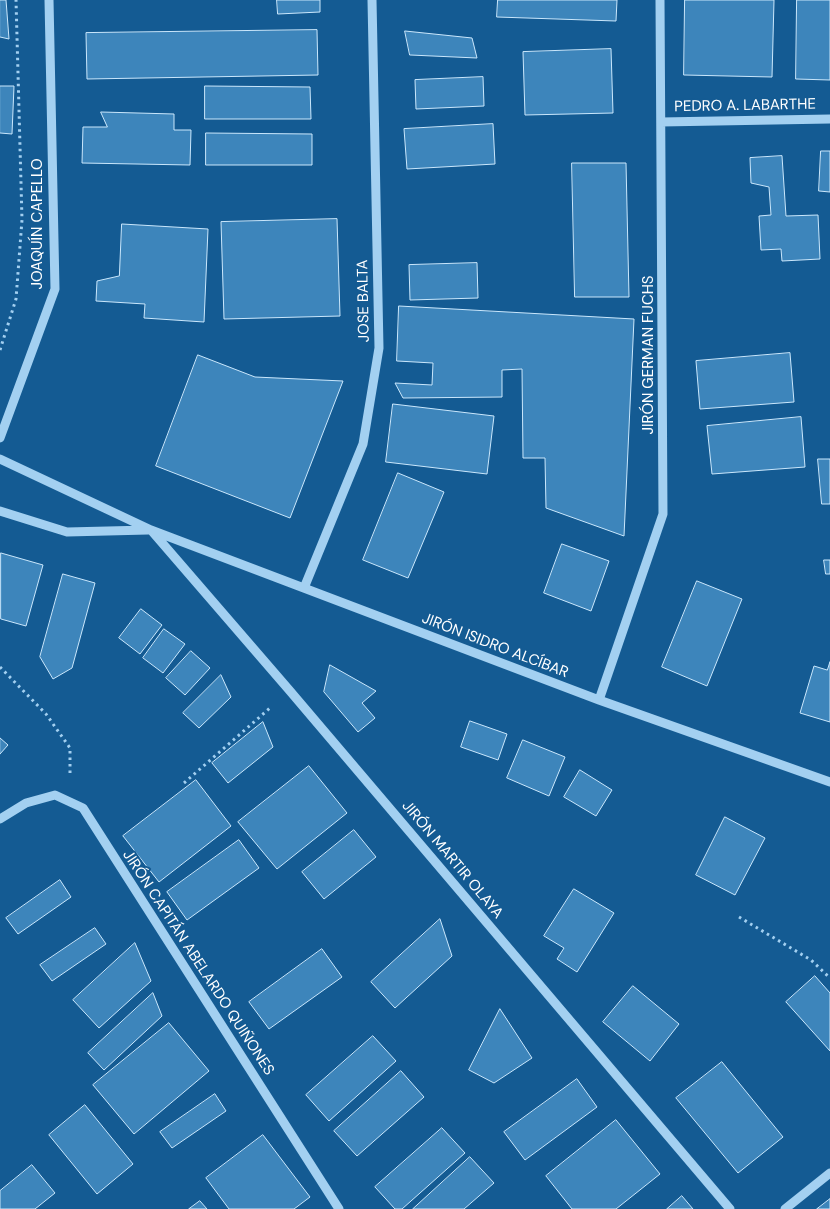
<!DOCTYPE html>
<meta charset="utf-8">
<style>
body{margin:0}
canvas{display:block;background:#145b93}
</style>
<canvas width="830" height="1209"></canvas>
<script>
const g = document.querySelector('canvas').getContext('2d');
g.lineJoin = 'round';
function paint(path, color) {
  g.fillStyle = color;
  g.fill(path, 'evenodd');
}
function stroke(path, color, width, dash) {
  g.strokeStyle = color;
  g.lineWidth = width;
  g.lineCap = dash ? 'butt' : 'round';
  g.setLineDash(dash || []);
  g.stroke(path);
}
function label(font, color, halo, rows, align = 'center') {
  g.font = font + ' "DM Sans",sans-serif';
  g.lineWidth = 4;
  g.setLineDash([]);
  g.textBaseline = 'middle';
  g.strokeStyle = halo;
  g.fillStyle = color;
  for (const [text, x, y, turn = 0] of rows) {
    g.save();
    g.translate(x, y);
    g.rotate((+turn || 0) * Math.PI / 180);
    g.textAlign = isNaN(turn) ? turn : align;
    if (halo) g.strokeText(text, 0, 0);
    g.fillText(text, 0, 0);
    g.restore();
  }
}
const building = new Path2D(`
 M0 0H6L9 39 0 37Z
 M277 0H320V12L278 14Z
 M498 0H617L616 21 497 17Z
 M685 0H774L772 77 684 75Z
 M797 0H830V80L796 79Z
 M317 30 318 75 87 79 86 33Z
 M405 31 472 38 477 58 410 55Z
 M611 49 613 113 525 115 523 52Z
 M483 77 484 106 416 109 415 80Z
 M0 86H14L12 134 0 133Z
 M205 86 310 87 311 119H205Z
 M101 112 174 114V130H191L190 165 82 163 83 127H107Z
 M493 124 495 164 407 169 404 129Z
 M206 133 312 134V165H206Z
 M821 151H830V192L819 191Z
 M782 156 786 216 818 215 820 259 782 261 781 249 761 250 759 216 771 215 769 187 751 183 750 158Z
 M572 163H626L629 297H575Z
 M337 219 340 316 224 319 221 222Z
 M122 224 208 229 204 322 144 318 145 304 96 301 97 281 119 276Z
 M477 263 478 298 410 300 409 265Z
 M399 306 634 319 624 536 546 508 545 458H523L522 369 502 370V397L403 398 395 383 432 385 433 363 397 361Z
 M790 353 794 402 700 409 696 361Z
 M198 355 255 377 343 381 290 518 156 466Z
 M393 404 494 416 487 474 386 462Z
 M801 417 805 467 712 474 707 426Z
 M818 459H830V504H822Z
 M398 473 444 492 408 578 363 560Z
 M562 544 609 561 591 611 544 593Z
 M1 553 43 565 26 626 1 619Z
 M824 560H830V574H826Z
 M63 574 95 583 72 668 53 679 40 657Z
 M697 581 742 599 707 686 662 667Z
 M141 609 162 625 140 654 119 638Z
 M164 629 185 644 163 673 143 658Z
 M191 651 210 668 185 695 166 678Z
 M830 662V722L800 713 814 666 827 670Z
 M330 665 376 691 362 703 375 718 358 732 324 692Z
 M221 675 231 697 199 728 183 713Z
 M470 721 507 734 498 760 461 747Z
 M263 722 273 747 228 783 212 763Z
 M0 738 8 745 0 754Z
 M523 740 565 757 549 796 507 778Z
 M309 766 347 813 277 869 238 822Z
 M580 770 612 790 596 816 564 797Z
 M196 780 231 826 159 882 123 836Z
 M725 817 765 838 735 895 696 875Z
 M354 830 376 857 324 899 302 872Z
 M239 840 259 868 187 920 167 892Z
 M60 880 71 897 18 934 6 918Z
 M574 889 614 913 577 972 557 959 564 948 544 936Z
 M440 919 452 956 395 1008 371 982Z
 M95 928 106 944 52 981 40 965Z
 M135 943 151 981 99 1028 73 1000Z
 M322 949 342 977 269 1029 249 1002Z
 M815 976 830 993V1051L786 1002Z
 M633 986 679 1024 650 1061 603 1022Z
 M153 993 162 1016 104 1070 88 1053Z
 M500 1009 532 1058 494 1083 469 1070Z
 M169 1023 209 1071 134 1134 93 1085Z
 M373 1036 396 1061 329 1121 306 1095Z
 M722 1062 783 1137 738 1173 676 1098Z
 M401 1071 424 1097 357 1156 334 1131Z
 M577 1079 597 1107 525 1160 504 1132Z
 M215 1094 226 1111 172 1148 160 1132Z
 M85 1105 133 1164 97 1194 49 1135Z
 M616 1120 660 1174 616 1209H572L546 1176Z
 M442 1128 465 1153 402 1209H395L375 1187Z
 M263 1135 310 1197 294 1209H229L206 1178Z
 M470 1157 494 1183 464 1209H413Z
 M32 1165 55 1193 35 1209H0V1191Z
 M682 1196 693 1209H667Z
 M830 1199V1209H817Z
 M200 1201 207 1209H189Z`);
const path = new Path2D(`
 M0 350 16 299 22 220 16 0
 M0 667 46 714 70 748V775
 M184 783 270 708
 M739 917 811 960 830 978`);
const minor = new Path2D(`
 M661 122 830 119
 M0 438 55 289 49 0
 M0 459 151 530 599 700 830 782
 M0 511 67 532 148 530
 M151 530 290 691 730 1209
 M304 588 363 444 379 348 372 0
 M599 700 663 514 660 0
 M0 819 26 803 55 795 83 808 339 1209
 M785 1209 830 1173`);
const streetNames = [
 ["PEDRO A. LABARTHE",745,106,-1],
 ["JOAQUÍN CAPELLO",38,224,-90],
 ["JOSE BALTA",364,301,-91],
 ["JIRÓN GERMAN FUCHS",649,355,-90],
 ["JIRÓN ISIDRO ALCÍBAR",495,646,21],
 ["JIRÓN MARTIR OLAYA",452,860,50],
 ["JIRÓN CAPITÁN ABELARDO QUIÑONES",198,963,57]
];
paint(building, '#3d85bb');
stroke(building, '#cae7fc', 1);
stroke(path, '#a3d0f1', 3, [2.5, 4]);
stroke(minor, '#a3d0f1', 9);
label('15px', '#fff', '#145b93', streetNames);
</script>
